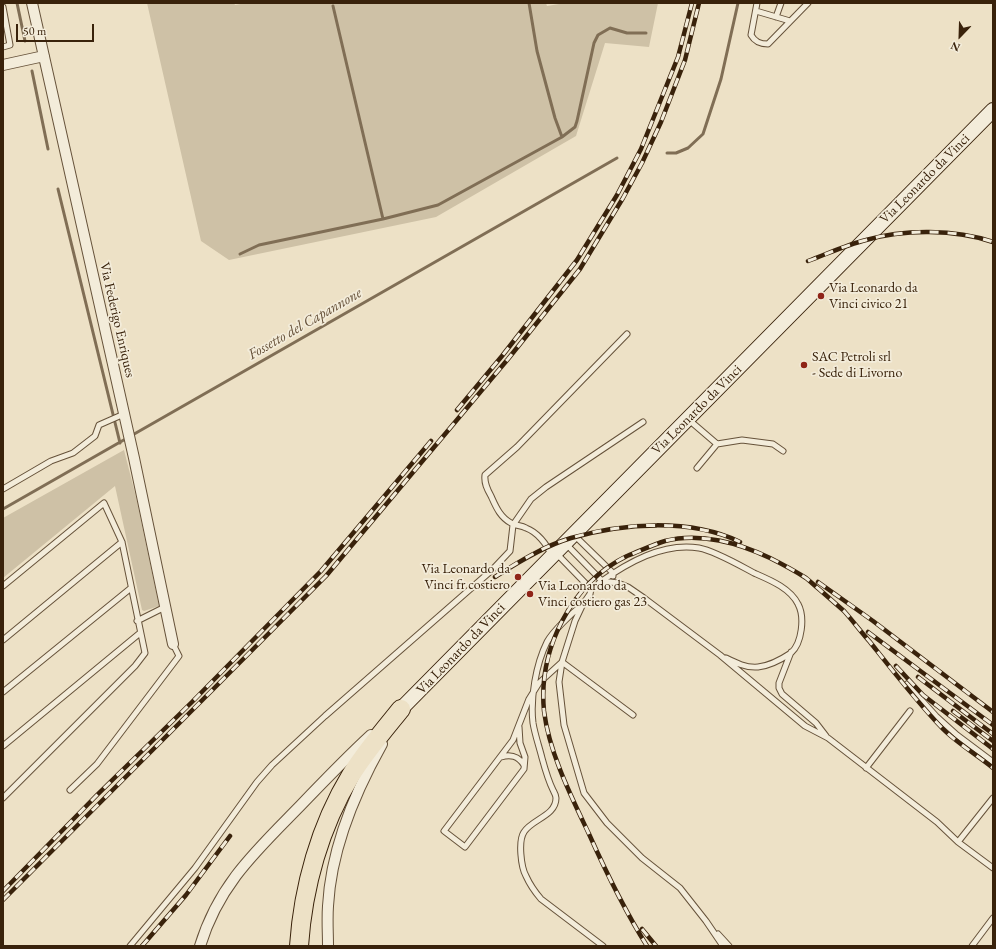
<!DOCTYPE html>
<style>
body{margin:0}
#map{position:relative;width:996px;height:949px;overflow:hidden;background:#ede1c6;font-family:"EB Garamond",serif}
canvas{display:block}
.frame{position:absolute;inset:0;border:4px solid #39220b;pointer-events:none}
.north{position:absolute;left:940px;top:16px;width:40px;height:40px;-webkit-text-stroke:3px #f3ecda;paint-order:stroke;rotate:203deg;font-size:11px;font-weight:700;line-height:16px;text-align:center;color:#39220b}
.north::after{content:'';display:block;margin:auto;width:14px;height:18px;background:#39220b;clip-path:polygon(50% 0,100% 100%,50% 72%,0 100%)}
.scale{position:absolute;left:16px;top:24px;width:78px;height:18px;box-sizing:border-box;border:2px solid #39220b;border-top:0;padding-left:5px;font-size:12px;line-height:14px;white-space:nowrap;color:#39220b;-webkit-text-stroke:3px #f3ecda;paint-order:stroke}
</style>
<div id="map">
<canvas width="996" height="949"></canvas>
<div class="frame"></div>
<div class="north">N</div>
<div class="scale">50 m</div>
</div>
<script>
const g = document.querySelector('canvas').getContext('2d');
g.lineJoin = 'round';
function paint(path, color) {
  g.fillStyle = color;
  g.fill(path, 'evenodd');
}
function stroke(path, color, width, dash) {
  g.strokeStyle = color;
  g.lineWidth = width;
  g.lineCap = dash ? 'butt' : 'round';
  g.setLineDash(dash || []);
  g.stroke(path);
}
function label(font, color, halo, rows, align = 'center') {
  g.font = font + ' "EB Garamond",serif';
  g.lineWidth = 3.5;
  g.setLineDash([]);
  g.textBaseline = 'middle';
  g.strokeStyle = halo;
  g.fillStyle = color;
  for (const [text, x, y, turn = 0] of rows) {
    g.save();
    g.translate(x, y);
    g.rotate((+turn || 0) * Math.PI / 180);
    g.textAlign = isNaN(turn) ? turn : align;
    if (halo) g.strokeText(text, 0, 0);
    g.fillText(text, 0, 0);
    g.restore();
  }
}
const green = new Path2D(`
 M147 3H234L235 5 246 3H546L547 6 565 3H658L649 47 605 43 576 136 436 217 229 260 201 241Z
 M124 450 136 497 159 606 144 611 142 610 115 486 3 578V518Z`);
const stream = new Path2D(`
 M17 3 25 41
 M529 3 537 51 555 118 562 137
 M333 6 383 219
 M32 71 48 149
 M667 153H676L688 148 703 134 721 79 738 3
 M58 189 120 443
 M240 254 259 245 383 219 438 205 562 137 575 127 577 121 594 43 598 35 610 28 627 33H646
 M3 509 617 158`);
const lane = new Path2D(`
 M757 3 751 35C755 42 760 44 768 44L808 3
 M3 7 10 45 3 47
 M756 11 790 21
 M776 17 781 3
 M689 420 717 444
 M697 468 717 444 742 440 773 444 783 451
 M3 489 51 461 73 453 95 436 99 425 124 414
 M574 535 613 573V576
 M566 544 602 581V583
 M557 554 591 589 590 594 583 604 575 621 562 662 559 682 564 725 584 793 607 823 642 858 680 888 706 921 723 946
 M551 555C547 544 537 532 526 528 521 525 515 526 511 523 500 517 496 507 491 496 487 489 484 483 485 475L517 447 627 334
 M599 583C627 563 663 542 699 548 715 551 739 565 754 573 770 580 790 588 798 604 805 617 802 643 791 653 782 659 768 666 758 667 746 668 736 663 726 658
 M3 586 104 503 122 542 145 653 135 666 3 798
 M591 589 600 585 610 582 618 583 628 587 644 598 720 655 805 726 828 738 937 822 958 842 993 868
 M582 605C572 613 553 631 547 642 536 664 530 699 533 723 535 735 539 746 542 758 545 769 548 780 553 790 554 792 556 795 556 798 556 816 532 819 524 832 518 841 521 867 526 876 530 885 535 892 541 899L603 946
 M137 621 165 607
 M3 640 122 542
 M791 652 779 683V688L782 694 816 723 826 736
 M907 684 936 716 957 735 993 762
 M3 692 131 588
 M519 727 520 743 525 757 524 769 465 847 444 831 513 740 529 699 539 683 562 662 633 715
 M3 746 140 633
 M501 757C511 754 518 756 524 765
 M866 768 910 711
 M70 790 97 764 179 656 173 644
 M958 842 993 798
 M718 934 729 946
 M130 946 195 868 257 782 272 765 325 716 492 570 510 551 513 525 531 499 546 487 643 422
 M972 946 993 918`);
const street = new Path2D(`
 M32 3 134 458 173 644
 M3 65 44 56
 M200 946C219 884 256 851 300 806 323 782 346 758 371 735
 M328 946C328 933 327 919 328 906 331 849 354 794 382 744`);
const secondary = new Path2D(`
 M401 709 993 110`);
const highway = new Path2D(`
 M299 946C303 887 320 826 351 775 366 751 384 730 401 709`);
const rail = new Path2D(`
 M808 261C827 254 846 245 866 240 904 229 955 229 993 242
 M457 410 502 356 577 260 617 195 641 149 678 57 692 3
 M495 577C518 562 544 546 571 538 623 523 690 518 740 542
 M818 582 873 621 993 712
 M868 632 993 725
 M896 666 923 695 993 749
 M918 677 993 734
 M953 711 993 741
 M3 891 97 795 192 702 321 571 431 441
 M3 900 326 576 508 359 580 269 623 198 642 163 661 122 685 60 699 3
 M642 929 656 946
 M142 946 186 895 230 836
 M647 946C625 911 606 872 589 834 571 796 549 752 544 711 538 650 571 583 627 556 640 551 652 545 665 541 700 532 739 543 770 558 782 564 795 571 806 578 811 582 815 586 820 590 828 597 836 604 844 611 853 621 861 632 870 642 893 671 917 702 943 729 957 743 977 755 993 768`);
const markers = [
 [821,296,4,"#8f2418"],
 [804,365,4,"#8f2418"],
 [518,577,4,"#8f2418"],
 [530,594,4,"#8f2418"]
];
const streetNames = [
 ["Via Leonardo da Vinci",925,179,-45],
 ["Via Federigo Enriques",117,320,77],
 ["Via Leonardo da Vinci",697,410,-45],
 ["Via Leonardo da Vinci",461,649,-46]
];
const poiNames = [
 ["Via Leonardo da",829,288],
 ["Vinci civico 21",829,304],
 ["SAC Petroli srl",812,357],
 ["- Sede di Livorno",812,373],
 ["Via Leonardo da",510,569,"right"],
 ["Vinci fr costiero",510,585,"right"],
 ["Via Leonardo da",538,586],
 ["Vinci costiero gas 23",538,602]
];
const waterNames = [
 ["Fossetto del Capannone",305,324,-30]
];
paint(green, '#cec1a6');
stroke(stream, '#806e55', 3);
stroke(lane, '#66523a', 7);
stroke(street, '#66523a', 12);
stroke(secondary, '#39220b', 16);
stroke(highway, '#39220b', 20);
stroke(lane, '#f3ecda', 5);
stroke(street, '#f3ecda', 10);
stroke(secondary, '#f3ecda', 14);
stroke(highway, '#ede1c6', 18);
stroke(rail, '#39220b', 4.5);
stroke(rail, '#f3ecda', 3, [9]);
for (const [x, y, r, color] of markers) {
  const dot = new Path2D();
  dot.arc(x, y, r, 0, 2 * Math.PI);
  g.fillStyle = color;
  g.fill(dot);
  stroke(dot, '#f3ecda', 1.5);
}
label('14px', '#39220b', '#f3ecda', streetNames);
label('14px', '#39220b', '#f3ecda', poiNames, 'left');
label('italic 15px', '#634e36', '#f3ecda', waterNames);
</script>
